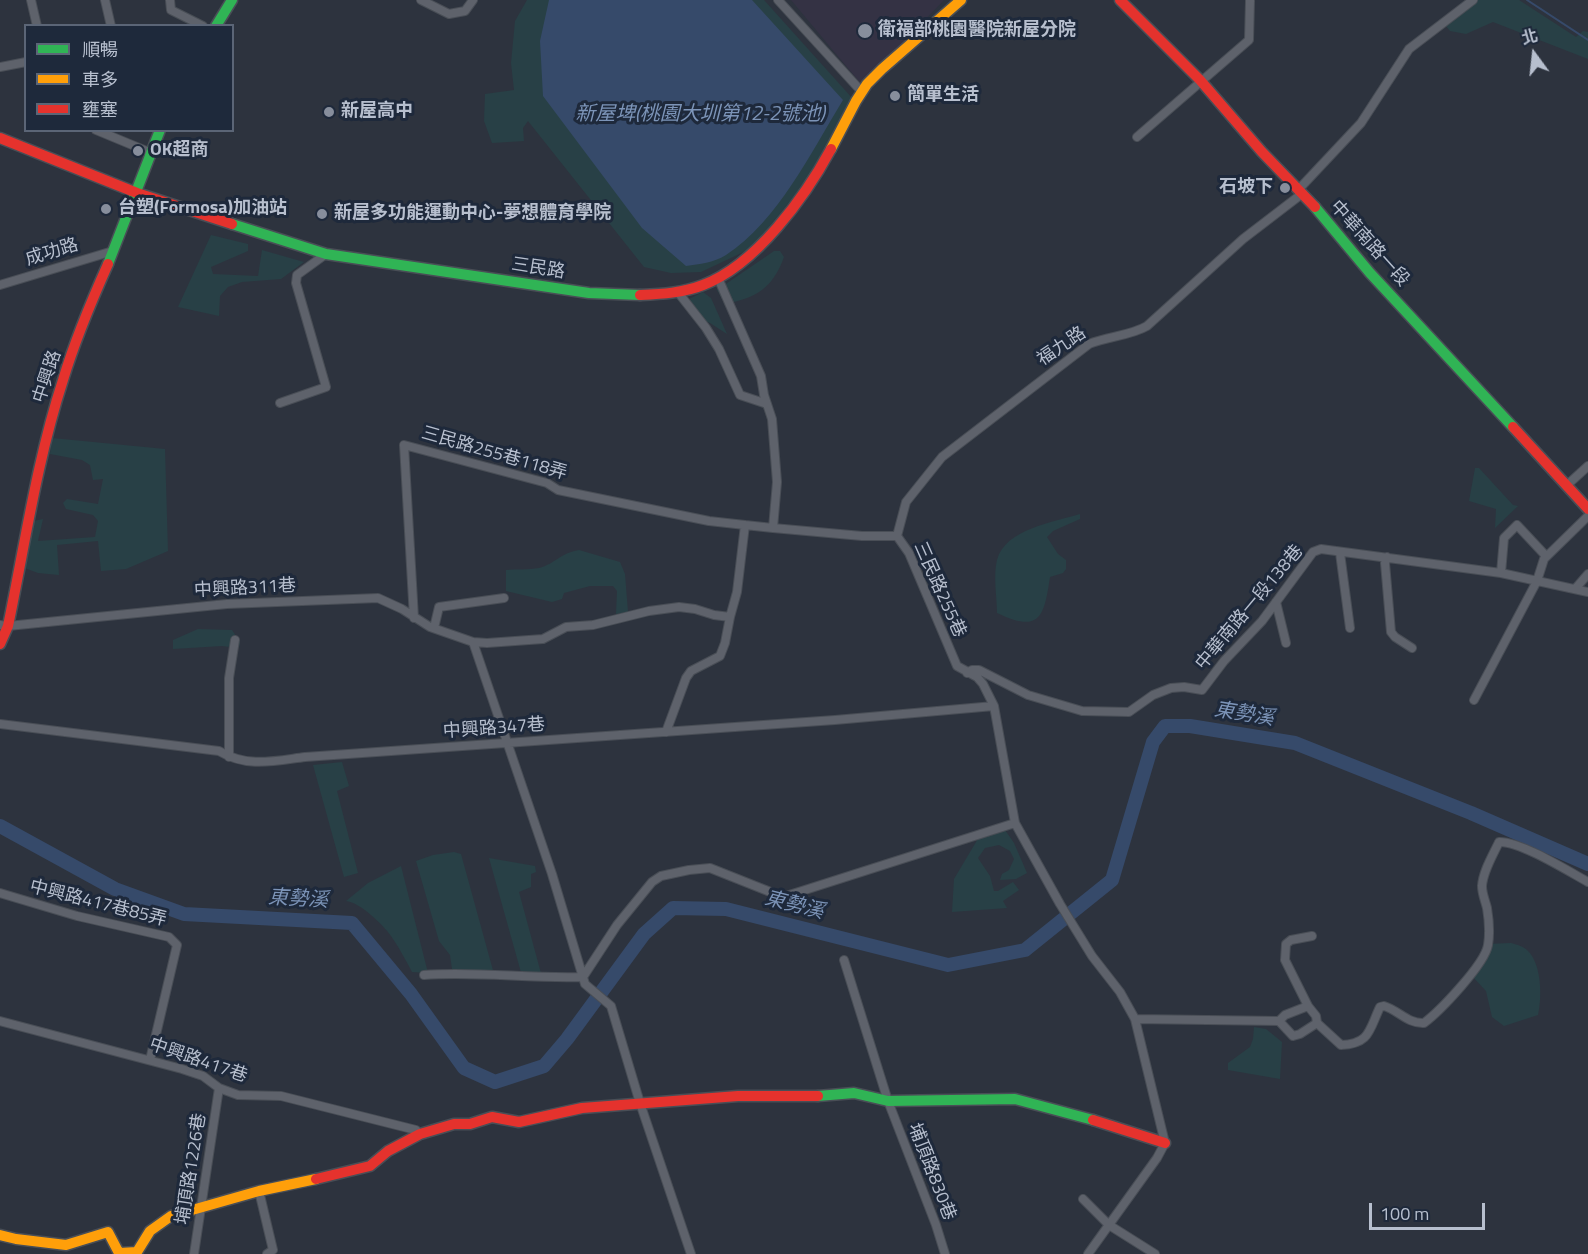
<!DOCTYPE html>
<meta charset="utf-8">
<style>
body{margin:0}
#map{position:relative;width:1588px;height:1254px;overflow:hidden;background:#2d333e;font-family:"Titillium Web","Noto Sans TC",sans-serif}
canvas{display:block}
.legend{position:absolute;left:24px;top:24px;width:210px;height:108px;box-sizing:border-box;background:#1e293b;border:2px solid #5b6576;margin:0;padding:8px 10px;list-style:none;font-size:18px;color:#b7bfce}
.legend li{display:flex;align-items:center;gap:12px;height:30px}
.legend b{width:30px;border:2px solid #5b6576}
.north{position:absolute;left:1504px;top:24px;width:60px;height:60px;-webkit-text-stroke:4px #1e293b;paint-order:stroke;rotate:345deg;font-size:16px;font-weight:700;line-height:24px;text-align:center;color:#b7bfce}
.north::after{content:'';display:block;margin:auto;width:21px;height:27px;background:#b7bfce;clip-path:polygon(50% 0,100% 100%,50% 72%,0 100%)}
.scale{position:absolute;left:1369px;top:1203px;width:116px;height:27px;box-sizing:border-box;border:3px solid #b7bfce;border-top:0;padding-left:8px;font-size:18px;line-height:21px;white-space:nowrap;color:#b7bfce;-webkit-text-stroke:4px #1e293b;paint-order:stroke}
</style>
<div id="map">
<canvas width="1588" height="1254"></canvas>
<ul class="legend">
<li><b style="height:8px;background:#30b455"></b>順暢</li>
<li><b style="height:8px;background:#ff9f0a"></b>車多</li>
<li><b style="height:8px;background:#e5322d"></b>壅塞</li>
</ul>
<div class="north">北</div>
<div class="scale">100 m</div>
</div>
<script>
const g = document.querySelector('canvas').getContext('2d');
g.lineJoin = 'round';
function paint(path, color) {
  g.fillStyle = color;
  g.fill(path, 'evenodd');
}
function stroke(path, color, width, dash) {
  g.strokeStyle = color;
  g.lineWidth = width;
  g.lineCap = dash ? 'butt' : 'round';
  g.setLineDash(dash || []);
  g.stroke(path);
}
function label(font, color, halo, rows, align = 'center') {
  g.font = font + ' "Titillium Web","Noto Sans TC",sans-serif';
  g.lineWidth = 6;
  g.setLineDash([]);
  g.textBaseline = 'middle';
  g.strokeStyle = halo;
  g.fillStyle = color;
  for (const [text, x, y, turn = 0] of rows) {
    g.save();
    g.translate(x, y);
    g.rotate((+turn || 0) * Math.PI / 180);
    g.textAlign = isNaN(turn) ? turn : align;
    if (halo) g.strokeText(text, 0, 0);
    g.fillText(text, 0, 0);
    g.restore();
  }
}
const medical = new Path2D(`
 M791 0H944L862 85Z`);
const green = new Path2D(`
 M527 0H764L853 99 813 173 752 248 701 272 671 273 644 267 528 121 523 128 524 141 492 143 484 121 485 94 514 90 511 63 515 21Z
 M1476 0H1519L1576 37 1583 31 1588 32V59L1493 22 1466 34 1450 31 1446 26Z
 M211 235 248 244V251L211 267 213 274 258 276 262 250 304 262 281 279 242 282 228 287 220 296 219 316 178 307Z
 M774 251H780L784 257C773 288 756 298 725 304L717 290Z
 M703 292 711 298 727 334 710 323 695 318 685 301Z
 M52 438 165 449 168 551 126 569 101 571 98 541 57 545 59 575 38 573 22 567 34 521 43 519 38 541 95 537 98 521 93 515 66 509 63 503 67 499 98 504 103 479 93 480 90 465 82 460 50 454Z
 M1475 468H1479L1513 505 1518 506 1495 528 1496 509 1469 501Z
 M1080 514V519L1053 531 1047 537 1058 554 1066 560V569L1063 573 1050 577C1044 616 1041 634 997 613 997 597 993 576 997 560 1005 529 1054 522 1080 514Z
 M579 550 620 562 625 574 628 612 616 614 617 591 613 586H590L564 593 562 599 552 602 506 591V570C516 569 529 570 539 568 555 564 560 553 579 550Z
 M198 629 232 630 240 642 239 648 222 646 173 649V640Z
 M342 762 349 786 337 791 358 873 344 877 313 765Z
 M1005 830 1014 843 1027 873 1016 879 1000 880 1002 874 1009 870 1014 859 1010 851 999 845 985 848 978 858 990 876 994 891H998L1013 882 1019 890 1003 901 1007 908 952 912 954 879 979 837Z
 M454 852 461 854 494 974 454 972 452 969 450 955 439 941 416 861 433 855Z
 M489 858 535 866 536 872 531 874V887L519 892 542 977 522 976Z
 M401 866 428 973 412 972C406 961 400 949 393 939 386 927 360 902 346 901L368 883Z
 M1511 943C1518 945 1523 946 1528 951 1542 965 1542 998 1538 1015L1504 1026 1492 1017 1486 991 1471 975 1487 944Z
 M1254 1027 1266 1029 1282 1042 1280 1079 1228 1070V1063L1250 1047 1253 1039Z`);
const water = new Path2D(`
 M549 0H752L843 100C811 152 778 221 726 255 713 263 700 264 686 266L642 228 543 96 540 41Z`);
const stream = new Path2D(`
 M1527 0 1588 40`);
const river = new Path2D(`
 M0 826 115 889 184 914 352 923 411 994 464 1068 495 1082 544 1066 567 1039 644 934 673 908 726 909 948 965 1025 950 1112 880 1153 742 1165 726H1190L1295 743 1471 813 1588 864`);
const street = new Path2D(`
 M31 0 37 26
 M105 0 111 26
 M170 0 171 10 203 26
 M421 0 449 14 465 11 473 0
 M778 0 862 92
 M0 67 26 62
 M96 130 149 152
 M1137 137 1249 40 1250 1
 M1299 189 1361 123 1409 49 1473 0
 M718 278 761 376 764 395 772 419 777 482 773 528 862 536H897L909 553 957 666 977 677 983 684 994 706 1015 823 1060 904 1092 956 1120 992 1135 1019 1165 1143 1157 1158 1088 1254
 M0 285 113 251
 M677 291 706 328 719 349 740 395 767 404
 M280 403 326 387 296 283 297 275 326 254
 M1566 486 1588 466
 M897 536 906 502 942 457 1089 344C1108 336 1130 336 1147 326L1243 239 1303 193
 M1340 553 1350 628
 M1387 557 1385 563 1391 632 1395 637 1412 648
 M1501 573 1504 538 1517 525 1546 556
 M1575 589 1588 574
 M1276 602 1286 643
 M414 618 404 445 547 483 558 490 709 521 745 525
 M0 625 8 626 227 604 378 598 402 609 430 627 473 642 487 643 543 639 566 627 593 625 649 611 679 607 695 609 714 615 730 617 737 592 745 525 773 528
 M434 628 439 607 504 598
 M473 642 552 874 585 984 611 1006 640 1103 691 1254
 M967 673 972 670H979L1028 695 1082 711 1129 712 1153 695 1171 688 1184 687 1202 690 1224 661 1262 621 1313 552 1321 549 1501 573 1588 592
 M1474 700 1537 581 1544 559 1588 516
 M0 724 219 751C247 768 274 761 305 757L835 720 994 706
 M666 732 686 678 691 671 720 656 725 643 730 617
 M229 757V678L235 640
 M0 893 77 916 169 937 177 945 150 1060
 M1312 936 1291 940 1286 944 1285 960 1308 1006 1316 1016 1317 1023 1341 1045C1370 1044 1369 1030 1380 1007L1384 1006C1398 1010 1408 1024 1424 1023 1440 1011 1485 964 1488 945 1490 933 1489 920 1487 908 1485 900 1482 894 1482 886 1483 871 1493 855 1499 842 1520 841 1568 871 1588 882
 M844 960 888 1101 936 1225 945 1254
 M424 975C477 971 530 979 583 977L617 925 652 882 661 876 689 870 710 868 783 897 1015 823
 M1135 1019 1279 1021 1285 1015 1308 1006
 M0 1021 182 1069 203 1076 219 1088 238 1095 281 1096 416 1130 420 1134
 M1279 1021 1293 1036 1300 1034 1317 1023
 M259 1191 273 1250 267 1254
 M1083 1199 1109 1225 1155 1254
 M194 1254 219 1088`);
const fast = new Path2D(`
 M216 26 232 0
 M1315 207 1370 273 1513 427
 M232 224 326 254 589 293 640 295
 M108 264 160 130
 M818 1096 854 1093 888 1101 1015 1099 1093 1120`);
const slow = new Path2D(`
 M831 149 856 101 867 84 882 69 961 0
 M0 1235 16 1239 66 1245 108 1232 119 1253 137 1252 150 1231 171 1216 259 1191 316 1179`);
const jam = new Path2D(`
 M1120 0 1200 80 1262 152 1315 207
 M0 138 137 193 232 224
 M640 295C661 294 683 293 703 285 756 265 805 197 831 149
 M1513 427 1588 509
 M0 644 8 626C25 544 37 460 63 380 75 340 91 302 108 264
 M1093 1120 1165 1143
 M316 1179 370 1166 388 1151 420 1134 454 1124H470L492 1117 519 1122 582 1108 738 1096H818`);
const markers = [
 [865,31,8,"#878e9c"],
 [895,96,6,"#878e9c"],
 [329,112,6,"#878e9c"],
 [138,151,6,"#878e9c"],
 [1285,188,6,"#878e9c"],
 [106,209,6,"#878e9c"],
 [322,214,6,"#878e9c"]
];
const poiNames = [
 ["衛福部桃園醫院新屋分院",878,31],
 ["簡單生活",907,96],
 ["新屋高中",341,112],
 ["OK超商",150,151],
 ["石坡下",1273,188,"right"],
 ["台塑(Formosa)加油站",118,209],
 ["新屋多功能運動中心-夢想體育學院",334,214]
];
const streetNames = [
 ["中華南路一段",1369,244,48],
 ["成功路",52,253,-17],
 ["三民路",538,269,9],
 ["福九路",1062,347,-34],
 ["中興路",48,377,-72],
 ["三民路255巷118弄",494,454,16],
 ["中興路311巷",245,589,-3],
 ["三民路255巷",939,590,66],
 ["中華南路一段138巷",1250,608,-50],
 ["中興路347巷",494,729,-4],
 ["中興路417巷85弄",98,904,14],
 ["中興路417巷",198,1061,19],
 ["埔頂路1226巷",192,1169,-81],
 ["埔頂路830巷",931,1172,69]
];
const waterNames = [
 ["新屋埤(桃園大圳第12-2號池)",700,115],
 ["東勢溪",1244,715,9],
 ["東勢溪",298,900,3],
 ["東勢溪",794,906,14]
];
paint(medical, '#343244');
paint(green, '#284046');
paint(water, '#364a6a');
stroke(stream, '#364a6a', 2);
stroke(river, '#364a6a', 14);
stroke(street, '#494e56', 10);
stroke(fast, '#494e56', 13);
stroke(slow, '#494e56', 13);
stroke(jam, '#494e56', 13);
stroke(street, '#5e626b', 8);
stroke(fast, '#30b455', 10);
stroke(slow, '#ff9f0a', 10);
stroke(jam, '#e5322d', 10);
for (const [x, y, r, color] of markers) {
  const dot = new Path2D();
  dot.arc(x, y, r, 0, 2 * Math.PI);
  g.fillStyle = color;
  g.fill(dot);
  stroke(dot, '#1e293b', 2);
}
label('bold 18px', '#b7bfce', '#1e293b', poiNames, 'left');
label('18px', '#b7bfce', '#1e293b', streetNames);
label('italic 20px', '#7c94b8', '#1e293b', waterNames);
</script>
